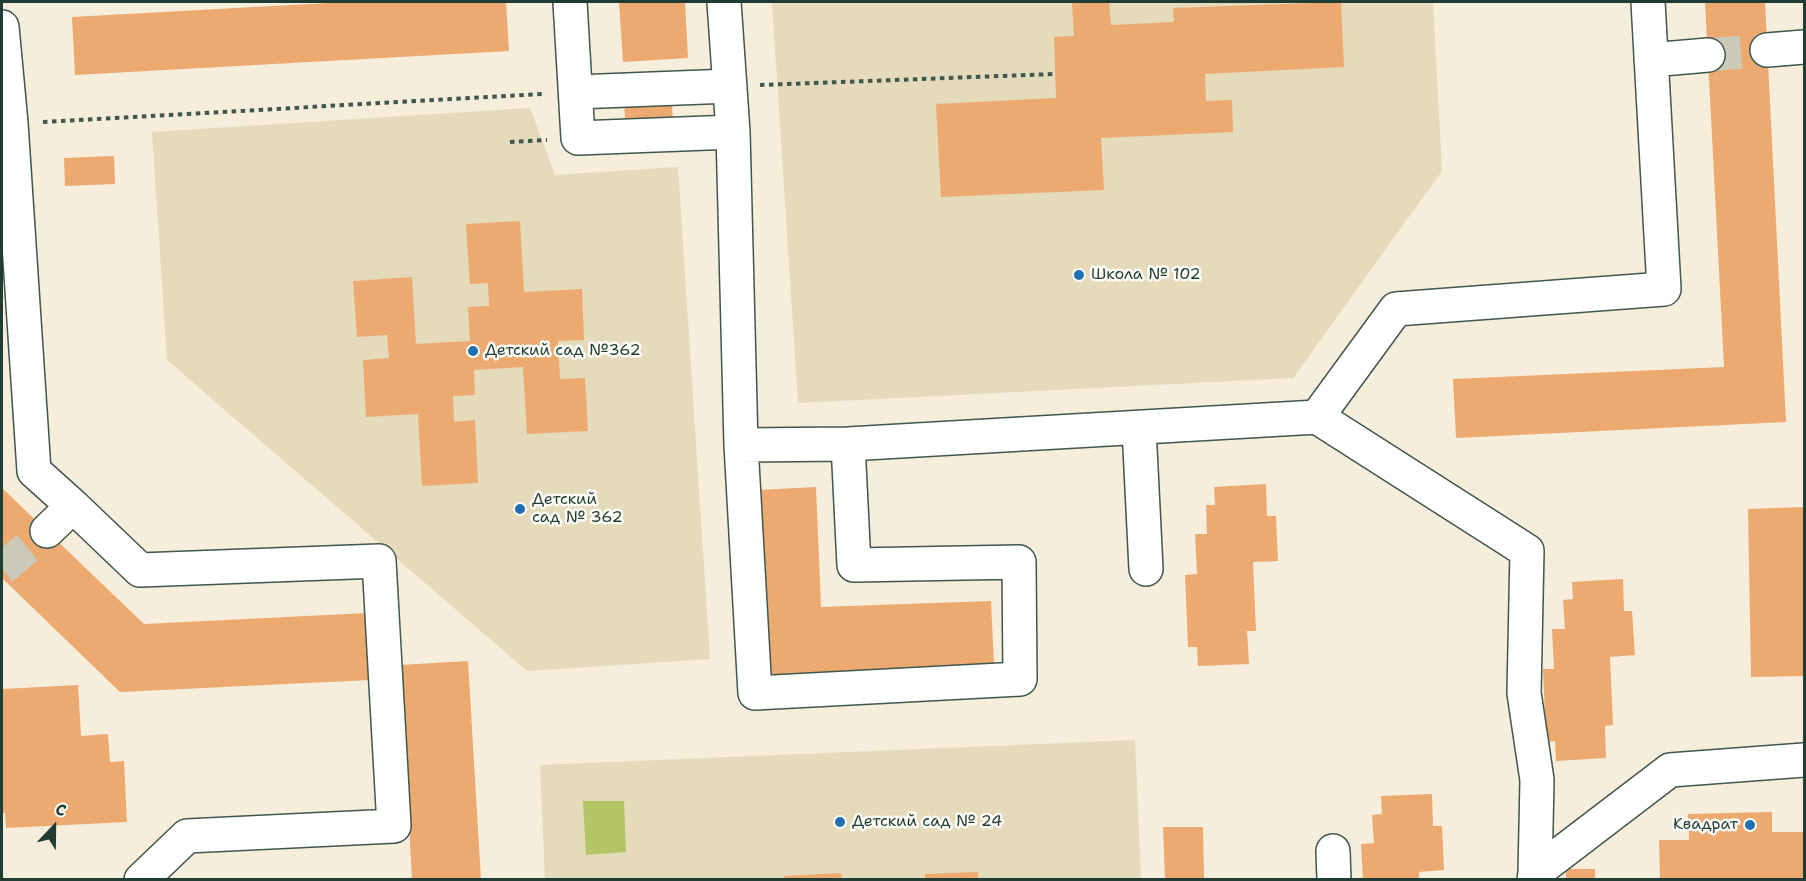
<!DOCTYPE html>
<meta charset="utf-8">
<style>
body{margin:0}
#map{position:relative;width:1806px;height:881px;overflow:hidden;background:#f6edda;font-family:"Shantell Sans",sans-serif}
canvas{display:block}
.frame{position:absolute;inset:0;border:3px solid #1f3d34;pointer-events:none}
.north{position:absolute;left:24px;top:797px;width:60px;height:60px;-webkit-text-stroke:4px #fdfcf7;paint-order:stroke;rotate:22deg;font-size:16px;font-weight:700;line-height:24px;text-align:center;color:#1f3d34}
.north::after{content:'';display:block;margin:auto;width:21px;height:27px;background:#1f3d34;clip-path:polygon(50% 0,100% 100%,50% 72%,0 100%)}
</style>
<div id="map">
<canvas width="1806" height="881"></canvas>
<div class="frame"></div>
<div class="north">С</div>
</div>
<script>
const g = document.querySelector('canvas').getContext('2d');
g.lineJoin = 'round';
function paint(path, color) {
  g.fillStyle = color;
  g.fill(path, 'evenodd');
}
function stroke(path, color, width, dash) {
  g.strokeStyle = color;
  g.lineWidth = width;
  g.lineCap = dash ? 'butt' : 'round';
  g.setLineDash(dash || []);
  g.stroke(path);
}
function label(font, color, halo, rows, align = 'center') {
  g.font = font + ' "Shantell Sans",sans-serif';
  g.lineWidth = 5;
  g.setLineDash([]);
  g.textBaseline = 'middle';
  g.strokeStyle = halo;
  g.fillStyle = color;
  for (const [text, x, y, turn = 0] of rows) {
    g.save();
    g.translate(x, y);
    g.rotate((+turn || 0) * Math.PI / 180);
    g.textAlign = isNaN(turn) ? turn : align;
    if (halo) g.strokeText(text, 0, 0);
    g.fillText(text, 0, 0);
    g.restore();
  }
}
const built = new Path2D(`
 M772 2H1433L1442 171 1293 378 798 403Z
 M530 108 555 175 678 167 710 659 527 671 167 360 152 132Z
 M1135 740 1141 879H545L540 765Z`);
const green = new Path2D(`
 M583 801H624L626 852 586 855Z`);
const building = new Path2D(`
 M346 2H506L509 51 75 75 72 17Z
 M619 2H685L688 58 623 62Z
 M1072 2H1109L1111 25 1174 22 1173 8 1341 2 1344 67 1205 74 1206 101 1232 100 1233 132 1101 138 1104 190 941 197 936 104 1056 98 1054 37 1074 36Z
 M1705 2H1765L1786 422 1456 438 1453 379 1724 367Z
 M672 100 673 129 626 131 624 103Z
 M114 156 115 184 65 186 64 158Z
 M520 221 524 292 582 289 584 340 558 341 560 379 585 378 588 431 527 434 523 367 474 370 475 395 453 396 454 422 475 420 478 483 422 486 418 414 366 417 363 360 389 358 387 335 357 337 353 281 412 277 416 344 470 341 468 307 489 306 488 283 470 284 466 224Z
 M1266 484 1267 516H1276L1278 561 1253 562 1256 631H1247L1249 664 1198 666 1197 647H1188L1185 575 1197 574 1195 534H1207L1206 505H1215L1214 487Z
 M816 487 821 607 991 601 994 666 765 675 758 490Z
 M2 488 144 624 367 613 370 680 120 692 2 578Z
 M1804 507V676L1751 677 1748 509Z
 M1623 579 1624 611H1632L1635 655 1610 657 1613 725 1605 726 1606 758 1556 761 1555 741 1546 742 1543 669H1554L1552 629H1565L1563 600 1573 599 1572 582Z
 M468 661 481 880H412L400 665Z
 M78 685 81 736 108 734 110 762 124 761 127 822 6 828 5 813H2L3 689Z
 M1432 794 1433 826H1442L1444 870 1419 872V880H1363L1361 844 1374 843 1372 815 1382 814 1381 796Z
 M1772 812V832H1804V880H1660L1659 840H1689L1688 814Z
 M1163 827H1203L1204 880H1165Z
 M1566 869H1595V880H1566Z
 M978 872V880H925V874Z
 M841 873 842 880H785L784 876Z`);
const minorTunnel = new Path2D(`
 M1708 55 1767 50
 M2 569 47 531`);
const path = new Path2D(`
 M760 85 1055 74
 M43 122 542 94
 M510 142 547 140`);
const minor = new Path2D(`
 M570 2 578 138 733 132
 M724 2 733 132 741 445 755 693 1020 679 1019 562 854 565 848 444
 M2 27 11 123 34 471 73 506 47 531
 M1767 50 1804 47
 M1651 60 1708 55
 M576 92 730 86
 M1317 417 1527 551 1524 693 1537 780 1535 873
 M1139 428 1146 569
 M741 445 848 444 1317 417 1396 309 1664 289 1648 2
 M73 506 140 570 379 561 394 826 187 836 141 880
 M1333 851 1334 880
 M1534 880 1535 873 1670 770 1804 760`);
const markers = [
 [1079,275,6,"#1f6fb2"],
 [473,351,6,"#1f6fb2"],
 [520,509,6,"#1f6fb2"],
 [840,822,6,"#1f6fb2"],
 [1750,825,6,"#1f6fb2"]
];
const poiNames = [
 ["Школа № 102",1091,275],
 ["Детский сад №362",485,351],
 ["Детский",532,500],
 ["сад № 362",532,518],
 ["Детский сад № 24",852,822],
 ["Квадрат",1738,825,"right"]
];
paint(built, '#e5daba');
paint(green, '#b4c568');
paint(building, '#ecaa71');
stroke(minorTunnel, '#cbcab9', 33, [33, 16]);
stroke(minor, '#3f574d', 36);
stroke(path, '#3f574d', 4, [4.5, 4.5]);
stroke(minor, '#fff', 33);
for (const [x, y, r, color] of markers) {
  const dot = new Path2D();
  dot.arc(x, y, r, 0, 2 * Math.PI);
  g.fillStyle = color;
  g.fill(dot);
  stroke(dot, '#fdfcf7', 2);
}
label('16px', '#1f3d34', '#fdfcf7', poiNames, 'left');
</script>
